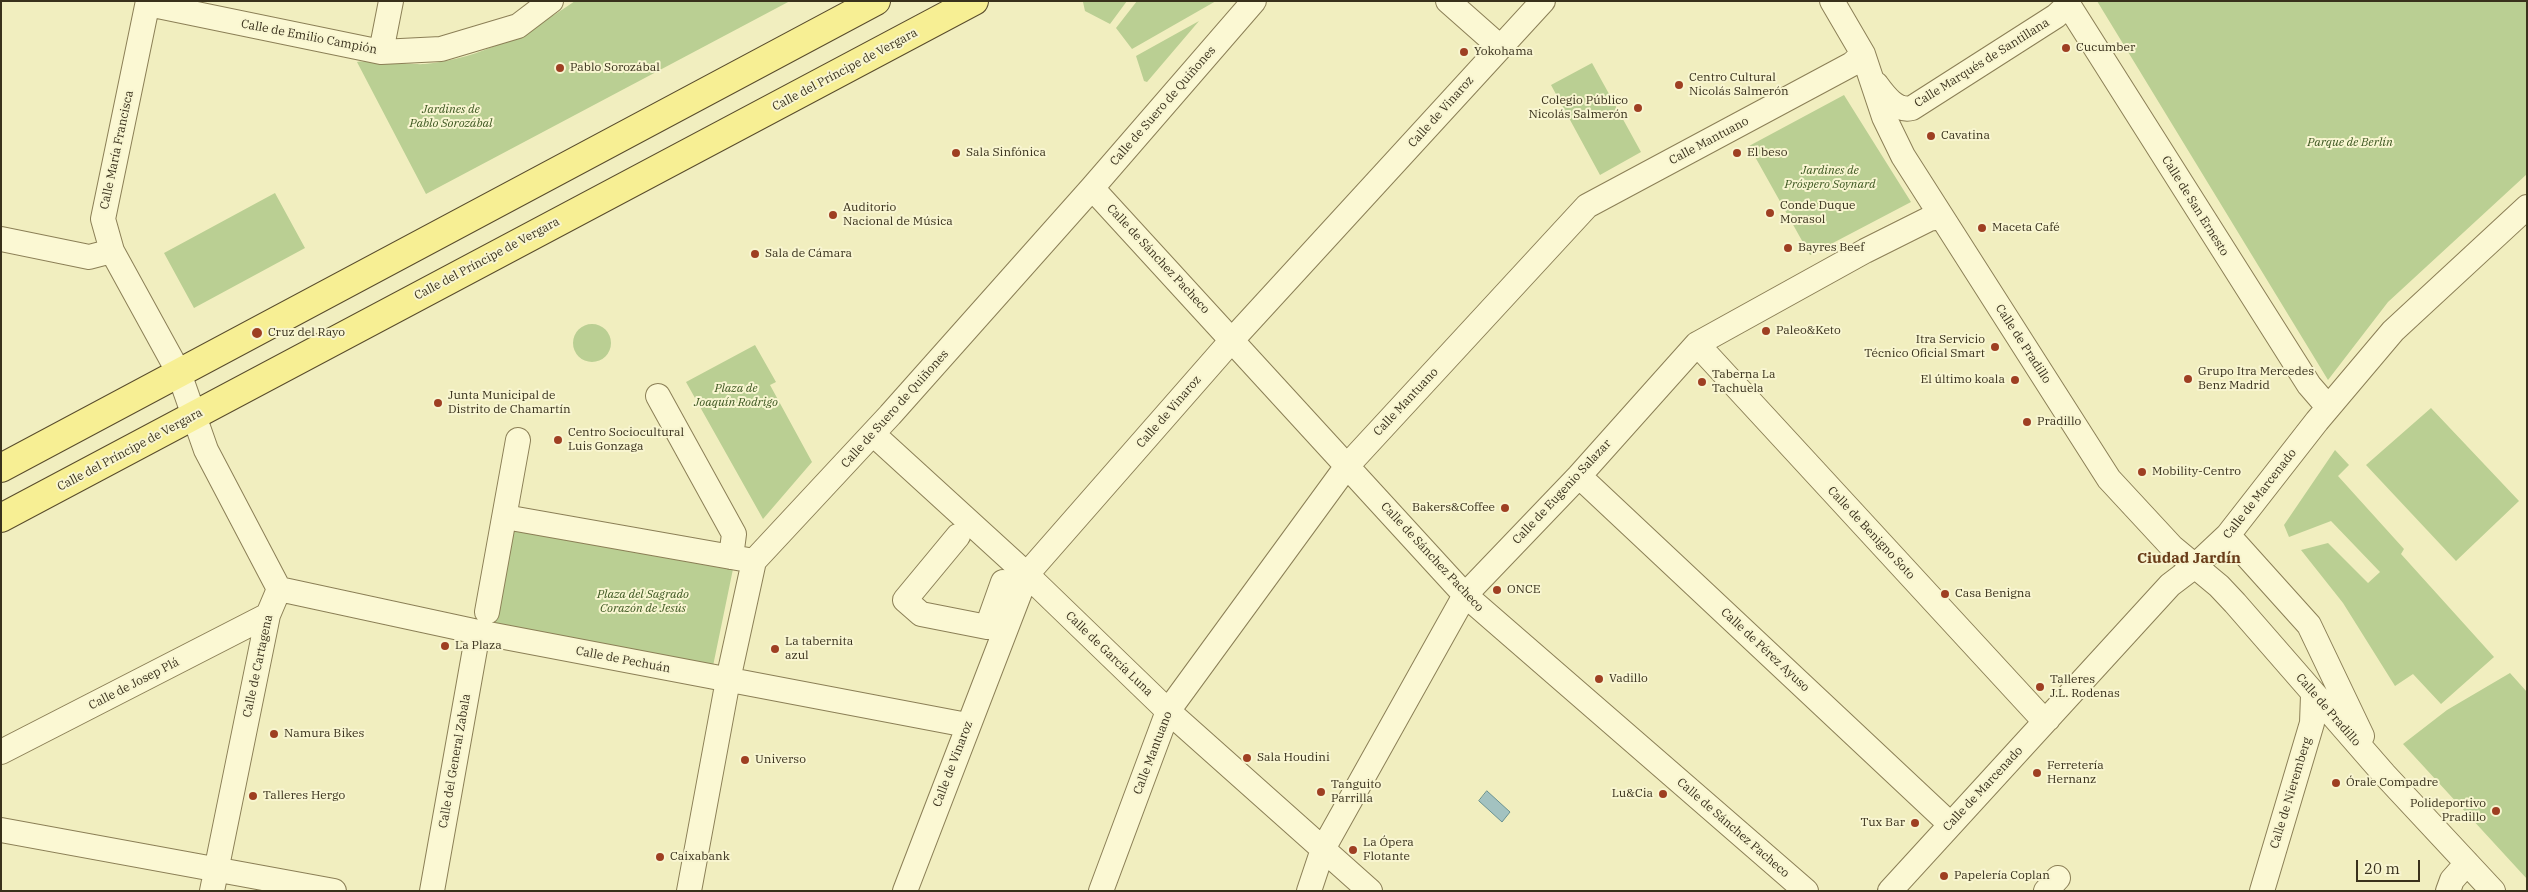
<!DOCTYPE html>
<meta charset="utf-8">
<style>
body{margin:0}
#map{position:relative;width:2528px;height:892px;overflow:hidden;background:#f1eebf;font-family:"IBM Plex Serif",serif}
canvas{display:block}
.frame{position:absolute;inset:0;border:2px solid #39311c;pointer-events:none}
.scale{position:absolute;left:2356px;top:860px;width:64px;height:22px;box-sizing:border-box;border:2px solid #39311c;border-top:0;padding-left:6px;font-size:15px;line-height:18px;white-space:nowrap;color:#39311c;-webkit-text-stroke:4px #f8f5d0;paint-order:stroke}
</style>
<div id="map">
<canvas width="2528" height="892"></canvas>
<div class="frame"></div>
<div class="scale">20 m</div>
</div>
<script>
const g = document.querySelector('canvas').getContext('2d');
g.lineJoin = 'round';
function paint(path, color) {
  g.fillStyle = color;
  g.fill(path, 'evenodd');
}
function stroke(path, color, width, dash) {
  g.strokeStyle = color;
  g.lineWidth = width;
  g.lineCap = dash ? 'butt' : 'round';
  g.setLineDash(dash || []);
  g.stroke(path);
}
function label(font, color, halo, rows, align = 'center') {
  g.font = font + ' "IBM Plex Serif",serif';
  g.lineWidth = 4;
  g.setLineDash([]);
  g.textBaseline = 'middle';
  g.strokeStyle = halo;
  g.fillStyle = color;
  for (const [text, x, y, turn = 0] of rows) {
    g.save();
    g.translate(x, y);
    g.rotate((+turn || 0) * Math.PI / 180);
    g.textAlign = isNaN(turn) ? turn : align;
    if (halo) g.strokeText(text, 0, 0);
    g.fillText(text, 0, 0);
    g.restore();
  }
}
const green = new Path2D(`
 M575 1H790L426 194 357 62C365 60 410 65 425 64 482 58 528 33 575 1Z
 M1127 1 1110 24 1085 11 1083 2Z
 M1137 1H1216L1132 49 1116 28Z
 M2097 1H2527V174L2388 302 2328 380Z
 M1199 21 1147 82 1144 81 1136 56Z
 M1592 63 1641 152 1600 175 1551 85Z
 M1844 95 1911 202 1810 255 1749 146Z
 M275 193 305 248 194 308 164 253Z
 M573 343a19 19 0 1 1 38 0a19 19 0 1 1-38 0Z
 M755 345 776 382 770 385 812 462 763 519 686 382Z
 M2431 408 2519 501 2456 561 2366 465Z
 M2335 450 2349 465 2338 476 2404 549 2401 554 2494 657 2441 704 2413 674 2395 686 2343 603 2301 550 2328 543 2368 583 2380 572 2331 521 2289 537 2284 525Z
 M509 527 733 569 713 666 489 622Z
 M2510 673 2527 692V879L2403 744 2447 710Z`);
const water = new Path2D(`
 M1487 791 1510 812 1502 822 1479 801Z`);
const minor = new Path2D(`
 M148 1 103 219 112 251 179 373 206 450 279 589
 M1448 1 1500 47
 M1832 1 1863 54 1884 117 1903 156 2109 479 2172 547 2219 586 2235 603 2384 774 2493 891
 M2066 1 2309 385 2328 407
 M148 4 381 52 441 49 518 26 551 1
 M381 52 391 1
 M1876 84C1884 95 1896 112 1912 108L2056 16 2068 5
 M1092 188 1465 595 1806 891
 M1 239 89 257 112 251
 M1697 344 2038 714 2048 719
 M658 396 734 534 731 557
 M873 434 1022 570 1168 711 1370 891
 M1579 476 1950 824
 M505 517 754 561
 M2228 535 2309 625 2362 736
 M958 536 905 600 921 614 987 627 1003 582 1007 585
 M279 589 478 632 967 725
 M487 612 518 440
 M1 752 268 615
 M1 830 334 891
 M212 891 268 615 279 589
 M432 891 478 632
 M689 891 728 680 754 561 890 415 1092 188 1254 1
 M905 891 1027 574 1232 340 1543 1
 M1101 891 1168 711 1347 466 1587 206 1852 64 1863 54
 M1309 891 1323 849 1465 595 1579 476 1697 344 1865 251 1929 219 1941 217
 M1890 891 2170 585 2195 566 2228 535 2317 421 2393 331 2527 207
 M2046 891 2058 878
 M2262 891 2312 723 2313 695
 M2448 891 2452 880 2467 863`);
const major = new Path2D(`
 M1 468 876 1
 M1 518 974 1`);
const markers = [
 [2066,48,5,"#9e3f22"],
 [1464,52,5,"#9e3f22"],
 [560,68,5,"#9e3f22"],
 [1679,85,5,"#9e3f22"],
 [1638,108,5,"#9e3f22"],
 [1931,136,5,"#9e3f22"],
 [956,153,5,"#9e3f22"],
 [1737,153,5,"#9e3f22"],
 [1770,213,5,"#9e3f22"],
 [833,215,5,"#9e3f22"],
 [1982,228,5,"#9e3f22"],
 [1788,248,5,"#9e3f22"],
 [755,254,5,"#9e3f22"],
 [1766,331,5,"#9e3f22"],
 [257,333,6,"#9e3f22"],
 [1995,347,5,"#9e3f22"],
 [2188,379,5,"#9e3f22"],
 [2015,380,5,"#9e3f22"],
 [1702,382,5,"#9e3f22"],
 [438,403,5,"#9e3f22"],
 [2027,422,5,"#9e3f22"],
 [558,440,5,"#9e3f22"],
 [2142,472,5,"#9e3f22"],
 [1505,508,5,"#9e3f22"],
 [1497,590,5,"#9e3f22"],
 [1945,594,5,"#9e3f22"],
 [445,646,5,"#9e3f22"],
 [775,649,5,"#9e3f22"],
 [1599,679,5,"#9e3f22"],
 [2040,687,5,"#9e3f22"],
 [274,734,5,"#9e3f22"],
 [1247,758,5,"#9e3f22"],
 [745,760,5,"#9e3f22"],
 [2037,773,5,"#9e3f22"],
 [2336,783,5,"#9e3f22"],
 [1321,792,5,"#9e3f22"],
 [1663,794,5,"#9e3f22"],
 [253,796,5,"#9e3f22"],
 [2496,811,5,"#9e3f22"],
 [1915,823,5,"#9e3f22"],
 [1353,850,5,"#9e3f22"],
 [660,857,5,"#9e3f22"],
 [1944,876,5,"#9e3f22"]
];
const streetNames = [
 ["Calle de Emilio Campión",309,37,11],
 ["Calle Marqués de Santillana",1982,63,-32],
 ["Calle del Príncipe de Vergara",845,70,-28],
 ["Calle de Suero de Quiñones",1163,106,-49],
 ["Calle de Vinaroz",1441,112,-48],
 ["Calle Mantuano",1709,141,-28],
 ["Calle María Francisca",117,150,-78],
 ["Calle de San Ernesto",2195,206,58],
 ["Calle del Príncipe de Vergara",487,259,-28],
 ["Calle de Sánchez Pacheco",1158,259,47],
 ["Calle de Pradillo",2023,344,57],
 ["Calle Mantuano",1406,402,-47],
 ["Calle de Suero de Quiñones",895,409,-48],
 ["Calle de Vinaroz",1169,412,-49],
 ["Calle del Príncipe de Vergara",130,450,-28],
 ["Calle de Eugenio Salazar",1562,492,-47],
 ["Calle de Marcenado",2260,494,-52],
 ["Calle de Benigno Soto",1871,533,47],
 ["Calle de Sánchez Pacheco",1432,557,47],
 ["Calle de Pérez Ayuso",1765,650,43],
 ["Calle de García Luna",1109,654,44],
 ["Calle de Pechuán",623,660,11],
 ["Calle de Cartagena",258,666,-78],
 ["Calle de Josep Plá",134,684,-27],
 ["Calle de Pradillo",2328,710,49],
 ["Calle Mantuano",1153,753,-69],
 ["Calle del General Zabala",455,761,-80],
 ["Calle de Vinaroz",953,764,-69],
 ["Calle de Marcenado",1983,789,-47],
 ["Calle de Nieremberg",2291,793,-73],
 ["Calle de Sánchez Pacheco",1733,828,41]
];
const poiNames = [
 ["Cucumber",2076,48],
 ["Yokohama",1474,52],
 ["Pablo Sorozábal",570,68],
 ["Centro Cultural",1689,78],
 ["Nicolás Salmerón",1689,92],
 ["Colegio Público",1628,101,"right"],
 ["Nicolás Salmerón",1628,115,"right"],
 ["Cavatina",1941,136],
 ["Sala Sinfónica",966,153],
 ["El beso",1747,153],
 ["Conde Duque",1780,206],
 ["Morasol",1780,220],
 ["Auditorio",843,208],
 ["Nacional de Música",843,222],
 ["Maceta Café",1992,228],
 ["Bayres Beef",1798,248],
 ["Sala de Cámara",765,254],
 ["Paleo&Keto",1776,331],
 ["Cruz del Rayo",268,333],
 ["Itra Servicio",1985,340,"right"],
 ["Técnico Oficial Smart",1985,354,"right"],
 ["Grupo Itra Mercedes",2198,372],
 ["Benz Madrid",2198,386],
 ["Taberna La",1712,375],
 ["Tachuela",1712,389],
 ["El último koala",2005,380,"right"],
 ["Junta Municipal de",448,396],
 ["Distrito de Chamartín",448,410],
 ["Pradillo",2037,422],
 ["Centro Sociocultural",568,433],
 ["Luis Gonzaga",568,447],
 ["Mobility-Centro",2152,472],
 ["Bakers&Coffee",1495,508,"right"],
 ["ONCE",1507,590],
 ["Casa Benigna",1955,594],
 ["La tabernita",785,642],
 ["azul",785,656],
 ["La Plaza",455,646],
 ["Vadillo",1609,679],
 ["Talleres",2050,680],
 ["J.L. Rodenas",2050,694],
 ["Namura Bikes",284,734],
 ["Sala Houdini",1257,758],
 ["Universo",755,760],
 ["Ferretería",2047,766],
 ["Hernanz",2047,780],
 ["Órale Compadre",2346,783],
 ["Tanguito",1331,785],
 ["Parrilla",1331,799],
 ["Lu&Cia",1653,794,"right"],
 ["Talleres Hergo",263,796],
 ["Polideportivo",2486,804,"right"],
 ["Pradillo",2486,818,"right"],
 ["Tux Bar",1905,823,"right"],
 ["La Ópera",1363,843],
 ["Flotante",1363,857],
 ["Caixabank",670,857],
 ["Papelería Coplan",1954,876]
];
const parkNames = [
 ["Jardines de",451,110],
 ["Pablo Sorozábal",451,124],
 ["Parque de Berlín",2350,143],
 ["Jardines de",1830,171],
 ["Próspero Soynard",1830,185],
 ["Plaza de",736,389],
 ["Joaquín Rodrigo",736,403],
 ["Plaza del Sagrado",643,595],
 ["Corazón de Jesús",643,609]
];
const quarterNames = [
 ["Ciudad Jardín",2189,559]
];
paint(green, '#bacf93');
paint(water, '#a3c2c0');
stroke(water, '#699190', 1);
stroke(minor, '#8b7f56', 26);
stroke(major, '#584b2b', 30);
stroke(minor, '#fbf8d3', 24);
stroke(major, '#f7ef94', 28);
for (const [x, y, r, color] of markers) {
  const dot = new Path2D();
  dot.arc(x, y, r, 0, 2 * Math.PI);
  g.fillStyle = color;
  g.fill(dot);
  stroke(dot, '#f8f5d0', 2);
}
label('12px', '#39311c', '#f8f5d0', streetNames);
label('12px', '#39311c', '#f8f5d0', poiNames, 'left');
label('italic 12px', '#3d5721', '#f8f5d0', parkNames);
label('bold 15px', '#693c18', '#f8f5d0', quarterNames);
</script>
